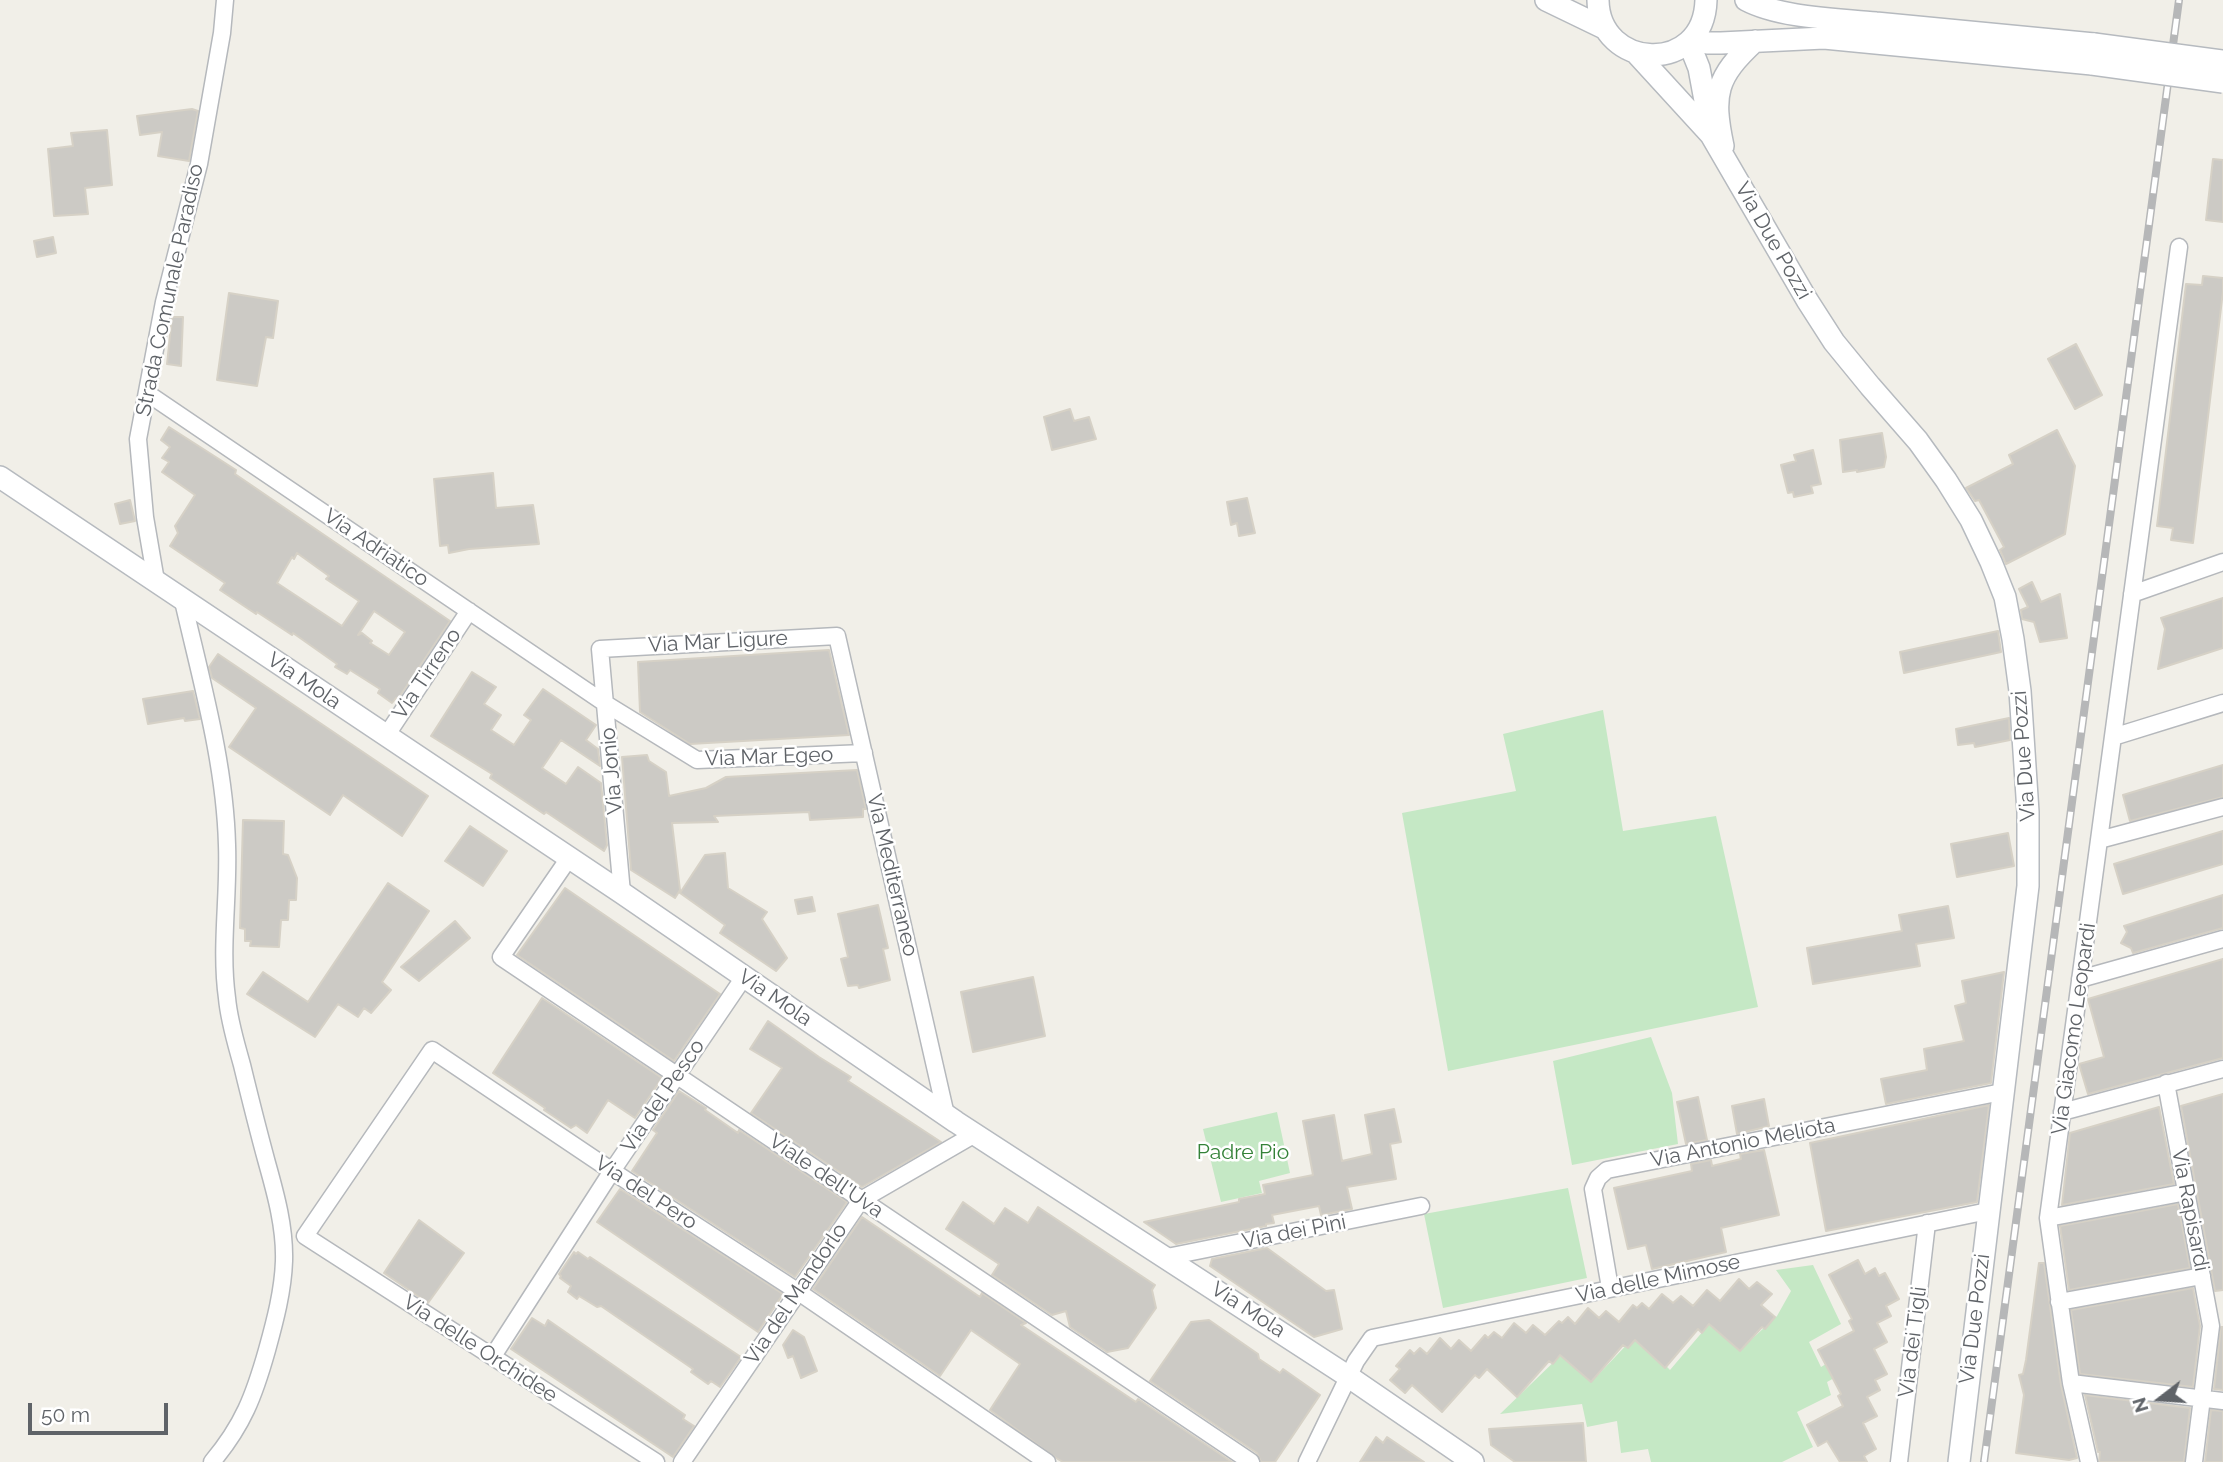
<!DOCTYPE html>
<style>
body{margin:0}
#map{position:relative;width:2223px;height:1462px;overflow:hidden;background:#f1efe8;font-family:Raleway,sans-serif}
canvas{display:block}
.north{position:absolute;left:2125px;top:1364px;width:70px;height:70px;-webkit-text-stroke:5px #fff;paint-order:stroke;rotate:253deg;font-size:19px;font-weight:700;line-height:28px;text-align:center;color:#5f6368}
.north::after{content:'';display:block;margin:auto;width:24px;height:32px;background:#5f6368;clip-path:polygon(50% 0,100% 100%,50% 72%,0 100%)}
.scale{position:absolute;left:28px;top:1403px;width:140px;height:32px;box-sizing:border-box;border:4px solid #5f6368;border-top:0;padding-left:9px;font-size:21px;line-height:24px;white-space:nowrap;color:#5f6368;-webkit-text-stroke:5px #fff;paint-order:stroke}
</style>
<div id="map">
<canvas width="2223" height="1462"></canvas>
<div class="north">N</div>
<div class="scale">50 m</div>
</div>
<script>
const g = document.querySelector('canvas').getContext('2d');
g.lineJoin = 'round';
function paint(path, color) {
  g.fillStyle = color;
  g.fill(path, 'evenodd');
}
function stroke(path, color, width, dash) {
  g.strokeStyle = color;
  g.lineWidth = width;
  g.lineCap = dash ? 'butt' : 'round';
  g.setLineDash(dash || []);
  g.stroke(path);
}
function label(font, color, halo, rows, align = 'center') {
  g.font = font + ' Raleway,sans-serif';
  g.lineWidth = 5;
  g.setLineDash([]);
  g.textBaseline = 'middle';
  g.strokeStyle = halo;
  g.fillStyle = color;
  for (const [text, x, y, turn = 0] of rows) {
    g.save();
    g.translate(x, y);
    g.rotate((+turn || 0) * Math.PI / 180);
    g.textAlign = isNaN(turn) ? turn : align;
    if (halo) g.strokeText(text, 0, 0);
    g.fillText(text, 0, 0);
    g.restore();
  }
}
const green = new Path2D(`
 M1603 710 1623 831 1716 816 1758 1007 1448 1071 1402 813 1516 791 1503 734Z
 M1651 1037 1672 1093 1678 1144 1572 1165 1553 1061Z
 M1277 1112 1290 1173 1259 1181 1262 1193 1221 1202 1203 1129Z
 M1568 1188 1587 1278 1443 1308 1424 1214Z
 M1813 1265 1841 1324 1809 1342 1821 1367 1831 1361 1836 1377 1827 1382 1831 1395 1797 1412 1813 1447 1782 1462H1651L1648 1449 1621 1453 1617 1421 1587 1427 1582 1404 1500 1414 1562 1354 1595 1378 1636 1335 1670 1370 1710 1323 1742 1348 1777 1316 1791 1291 1776 1270Z`);
const building = new Path2D(`
 M192 109 198 111 189 161 158 156 162 132 140 135 137 116Z
 M107 130 112 185 85 188 88 214 54 216 48 149 73 146 71 133Z
 M2213 159 2223 160V222L2206 220Z
 M53 237 56 253 37 257 34 241Z
 M2203 276 2223 278V291L2193 543 2171 540 2173 528 2157 526 2186 284 2202 285Z
 M229 293 278 301 273 338 266 337 257 386 217 380Z
 M172 317H183L181 366 167 364Z
 M2076 344 2102 395 2075 409 2048 359Z
 M1070 409 1074 421 1089 417 1096 439 1052 450 1044 417Z
 M169 427 236 470 235 474 450 621 398 699 396 698 392 703 378 693 380 689 350 670 347 674 335 667 337 664 293 633 292 635 257 612 256 614 220 590 225 583 170 546 178 533 175 526 195 495 162 472 169 462 162 458 170 447 161 440ZM297 553 329 576 326 579 359 601 342 626 277 583 292 557 294 559ZM374 611 405 632 389 655 370 643 372 641 362 633 358 635Z
 M2057 430 2075 466 2065 534 2006 564 2000 550 2004 547 1979 500 1975 501 1966 488 2013 464 2009 455Z
 M1882 433 1886 457 1884 467 1857 472V470L1843 472 1840 440Z
 M1813 450 1821 484 1811 486 1813 493 1794 497 1793 492 1788 493 1781 465 1796 461 1794 455Z
 M493 473 496 508 533 505 539 544 469 549 449 553 448 545 440 546 434 479Z
 M1247 498 1255 533 1239 536 1237 523 1231 525 1227 502Z
 M130 500 135 521 120 524 115 504Z
 M2032 582 2041 602 2060 594 2067 638 2040 642 2034 622 2022 619 2021 610 2028 607 2019 589Z
 M2223 598V648L2158 669 2165 629 2161 618Z
 M1998 631 2001 652 1904 673 1900 652Z
 M829 650 849 735 690 744 640 712 638 662Z
 M218 654 428 796 402 836 343 795 330 815 229 747 256 708 212 678 209 667Z
 M472 672 496 687 484 704 501 715 491 730 514 745 531 720 524 715 543 689 596 725 586 740 598 749 600 766 561 740 542 768 566 784 578 767 601 783 607 845 604 851 546 812 544 814 490 778 492 774 431 736Z
 M193 691 200 719 185 721 184 718 148 724 143 699Z
 M2009 718 2010 740 1975 747 1974 743 1958 745 1956 729Z
 M647 755 649 761 666 772 669 796 706 788 726 777 857 770 866 809H863V817L810 820 809 812 714 816 718 822 672 823 680 890 675 898 631 870 622 757Z
 M2223 765V797L2130 821 2123 795Z
 M243 820 284 821 283 854 288 855 297 878 296 900H289L288 920H281L279 947 250 946 251 941H245V929L240 928Z
 M470 826 507 851 483 886 445 861Z
 M2223 831V864L2123 894 2114 864Z
 M2008 833 2014 866 1957 877 1951 844Z
 M725 853 728 888 767 912 762 919 787 958 776 971 720 933 725 925 680 893 705 855Z
 M388 883 429 911 382 982 391 990 371 1013 364 1008 358 1017 338 1004 315 1037 247 994 263 972 308 1002Z
 M565 888 720 994 674 1061 517 955Z
 M2223 895V928L2133 953 2131 948 2121 943 2127 932 2124 926Z
 M812 897 815 911 798 914 795 900Z
 M878 905 888 948 883 949 890 980 859 988 858 985 848 986 841 959 848 957 838 914Z
 M1948 906 1954 938 1916 944 1920 966 1813 984 1807 948 1902 931 1899 915Z
 M455 921 470 938 419 981 401 967Z
 M2223 959V1058L2088 1094 2079 1064 2104 1057 2088 999Z
 M2004 972 1991 1083 1886 1104 1881 1079 1927 1070 1924 1049 1964 1041 1955 1006 1966 1003 1962 981Z
 M1033 977 1045 1036 973 1052 961 992Z
 M542 998 662 1078 635 1118 608 1100 587 1133 576 1125 571 1128 544 1110 545 1108 493 1073Z
 M768 1021 819 1057 851 1077 848 1081 941 1142 862 1187 751 1113 782 1068 750 1049Z
 M679 1091 706 1108 705 1110 738 1133 739 1130 847 1202 795 1277 632 1171 657 1133 653 1130Z
 M2223 1094V1290L2215 1291 2181 1106Z
 M1698 1097 1707 1140 1686 1144 1677 1102Z
 M1764 1099 1769 1126 1737 1134 1732 1106Z
 M1989 1105 1977 1202 1826 1231 1810 1143Z
 M2159 1107 2174 1184 2062 1205 2070 1133Z
 M1394 1109 1401 1142 1390 1144 1396 1179 1347 1187 1352 1209 1321 1215 1319 1206 1272 1215 1274 1223 1266 1224V1226L1176 1244 1144 1222 1239 1202V1199L1265 1194 1263 1185 1313 1175 1303 1121 1334 1115 1342 1161 1372 1154 1365 1115Z
 M1764 1150 1779 1215 1721 1228 1726 1252 1652 1269 1646 1245 1628 1249 1614 1188 1692 1171 1691 1164 1711 1160 1712 1166 1741 1159 1740 1154Z
 M620 1189 783 1294 758 1332 597 1222Z
 M963 1202 994 1224 1005 1208 1028 1223 1038 1207 1155 1285 1152 1290 1156 1308 1128 1348 1107 1352 1070 1327 1066 1311 1052 1315 992 1275 999 1264 946 1229Z
 M2178 1204 2190 1268 2069 1290 2060 1226Z
 M862 1217 980 1297 982 1293 1026 1323 1021 1325 1136 1402 1138 1399 1232 1462H1063L1056 1458 990 1410 1020 1364 971 1330 940 1376 813 1289Z
 M419 1220 464 1253 428 1303 384 1273Z
 M1267 1248 1326 1291 1334 1290 1342 1329 1314 1337 1210 1266 1212 1259Z
 M574 1252 576 1254 578 1252 588 1259 590 1257 741 1357 720 1387 711 1381 708 1384 691 1372 693 1369 601 1306 597 1307 579 1296 577 1299 568 1292 571 1286 560 1278 561 1276 559 1274Z
 M1858 1260 1865 1274 1875 1268 1879 1276 1885 1273 1899 1299 1886 1306 1891 1316 1877 1323 1887 1342 1874 1349 1887 1374 1875 1380 1880 1390 1867 1397 1877 1416 1863 1423 1876 1449 1864 1456 1867 1462H1840L1827 1441 1818 1446 1807 1425 1843 1406 1838 1396 1841 1394 1818 1350 1854 1331 1849 1321 1852 1319 1829 1275Z
 M2039 1263H2044L2061 1385 2077 1458 2069 1460 2016 1453 2024 1395 2019 1375 2023 1374 2026 1360Z
 M1739 1279 1749 1289 1757 1282 1772 1294 1761 1305 1775 1317 1765 1329 1762 1327 1740 1351 1709 1324 1702 1333 1698 1329 1665 1368 1635 1340 1628 1348 1623 1345 1591 1382 1560 1355 1553 1364 1549 1361 1517 1397 1487 1369 1479 1378 1475 1375 1442 1412 1412 1385 1405 1393 1390 1380 1400 1369 1396 1366 1410 1350 1414 1354 1420 1348 1427 1354 1440 1338 1451 1349 1459 1340 1471 1351 1485 1335 1488 1338 1494 1332 1502 1338 1514 1323 1526 1333 1533 1325 1545 1335 1559 1321 1562 1323 1568 1317 1575 1324 1588 1308 1599 1318 1606 1311 1619 1322 1633 1305 1637 1308 1642 1303 1649 1309 1662 1294 1673 1303 1681 1296 1693 1306 1707 1290 1720 1301Z
 M2193 1288 2200 1326 2193 1387 2080 1374 2071 1310Z
 M532 1318 545 1326 548 1320 685 1415 683 1419 694 1426 673 1457 511 1349Z
 M1209 1320 1258 1354 1259 1359 1280 1373 1283 1369 1320 1395 1275 1462H1261L1257 1453 1150 1381 1191 1322Z
 M2221 1327H2223V1390L2214 1389Z
 M793 1330 804 1337 817 1371 801 1378 793 1356 788 1358 783 1345Z
 M2085 1395 2190 1408 2184 1462H2099L2100 1452H2098Z
 M2211 1410 2223 1411V1462H2205Z
 M1583 1423 1586 1462H1515L1491 1445 1489 1429Z
 M1376 1437 1383 1443 1387 1437 1424 1462H1360Z`);
const street = new Path2D(`
 M147 393 606 704 697 760 864 753
 M156 581 145 517 138 439 164 302 199 164 222 33 225 0
 M2132 594 2223 562
 M183 601C201 680 225 763 227 845 229 896 220 948 227 998 229 1021 236 1043 242 1065 250 1098 258 1130 267 1163 276 1195 285 1228 284 1261 283 1291 275 1321 267 1350 254 1396 243 1425 212 1462
 M386 736 469 611
 M2113 737 2223 703
 M2099 840 2223 807
 M569 858 501 957 1251 1462
 M622 893 600 649 837 636 946 1115
 M2080 979 2223 939
 M2166 1083 2211 1326 2194 1462
 M2062 1112 2223 1069
 M2048 1218 2187 1192
 M1167 1257 1421 1206
 M1610 1288 1593 1189 1598 1178 1607 1170 2002 1092
 M2059 1302 2202 1276
 M493 1356 612 1171 744 977
 M2071 1383 2223 1401
 M656 1462 305 1236 432 1050 612 1171 797 1291 1047 1462
 M682 1462 861 1200 975 1134
 M1307 1462 1356 1361 1372 1338 1988 1211
 M1899 1462 1927 1223
 M2089 1462 2071 1383 2048 1218 2179 247`);
const secondary = new Path2D(`
 M1546 0 1606 29
 M1598 0C1599 70 1704 76 1706 0
 M1746 0C1780 18 1838 19 1876 23 1949 30 2022 37 2094 44
 M1693 39 1708 43H1721L1824 38 2092 64
 M1689 43 1699 68 1709 122
 M1635 52 1711 135 1807 300 1834 342 1870 386 1918 441 1946 480 1971 520 1991 562 2005 597 2013 639 2020 691 2028 812V886L1959 1462
 M1723 146C1712 94 1716 77 1755 41
 M0 477 622 893 956 1122 1349 1377 1473 1462`);
const rail = new Path2D(`
 M1984 1462 2179 0`);
const secondaryBridge = new Path2D(`
 M2094 44 2223 61
 M2092 64 2223 82`);
const streetNames = [
 ["Via Due Pozzi",1773,241,60],
 ["Strada Comunale Paradiso",170,290,-78],
 ["Via Adriatico",376,548,34],
 ["Via Mar Ligure",718,642,-3],
 ["Via Tirreno",427,674,-56],
 ["Via Mola",304,681,34],
 ["Via Due Pozzi",2024,756,-94],
 ["Via Mar Egeo",769,757,-2],
 ["Via Jonio",612,771,-95],
 ["Via Mediterraneo",892,875,77],
 ["Via Mola",775,998,34],
 ["Via Giacomo Leopardi",2074,1029,-82],
 ["Via del Pesco",663,1096,-56],
 ["Via Antonio Meliota",1743,1143,-11],
 ["Viale dell'Uva",826,1176,34],
 ["Via del Pero",646,1193,33],
 ["Via Rapisardi",2190,1210,79],
 ["Via dei Pini",1294,1232,-11],
 ["Via delle Mimose",1658,1279,-12],
 ["Via del Mandorlo",796,1294,-56],
 ["Via Mola",1248,1310,33],
 ["Via Due Pozzi",1975,1319,-83],
 ["Via dei Tigli",1913,1342,-83],
 ["Via delle Orchidee",480,1349,33]
];
const parkNames = [
 ["Padre Pio",1243,1153]
];
paint(green, '#c5e8c5');
paint(building, '#cccac5');
stroke(building, '#d6d1c6', 2);
stroke(street, '#b5b8bc', 19);
stroke(secondary, '#b6babf', 24);
stroke(street, '#fff', 16);
stroke(secondary, '#fff', 21);
stroke(rail, '#b6b7b8', 8);
stroke(rail, '#fff', 5, [16]);
stroke(secondaryBridge, '#b6babf', 24, []);
stroke(secondaryBridge, '#fff', 21);
label('21px', '#5f6368', '#fff', streetNames);
label('21px', '#348238', '#fff', parkNames);
</script>
